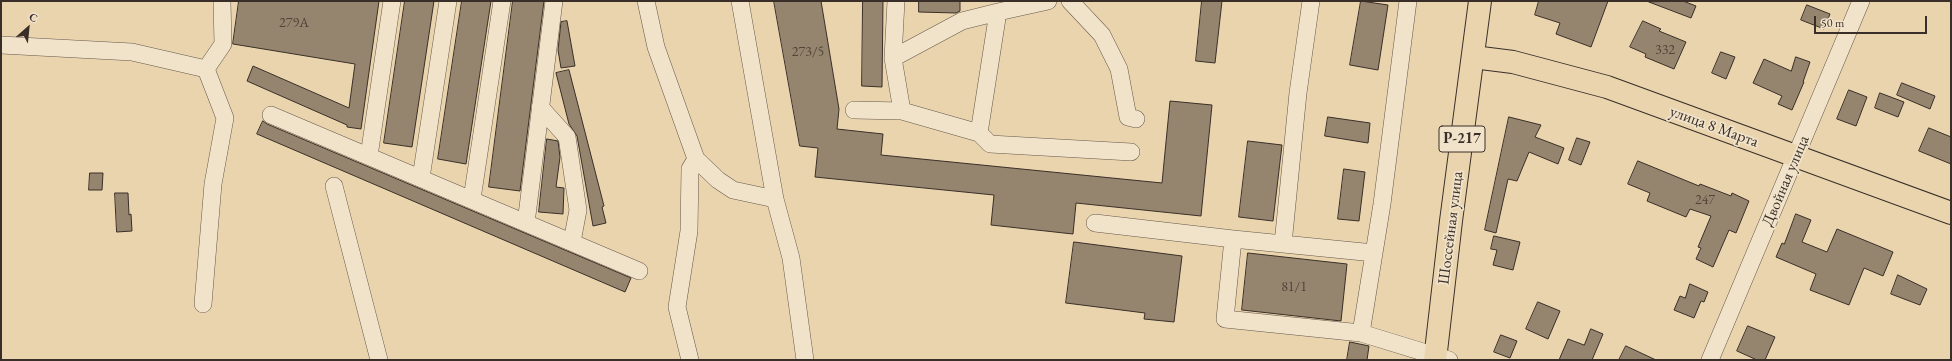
<!DOCTYPE html>
<meta charset="utf-8">
<style>
body{margin:0}
#map{position:relative;width:1952px;height:361px;overflow:hidden;background:#e9d4ae;font-family:"EB Garamond",serif}
canvas{display:block}
.frame{position:absolute;inset:0;border:2px solid #3a2f28;pointer-events:none}
.north{position:absolute;left:8px;top:8px;width:40px;height:40px;-webkit-text-stroke:3px #f1e3ca;paint-order:stroke;rotate:27deg;font-size:11px;font-weight:700;line-height:16px;text-align:center;color:#3a2f28}
.north::after{content:'';display:block;margin:auto;width:14px;height:18px;background:#3a2f28;clip-path:polygon(50% 0,100% 100%,50% 72%,0 100%)}
.scale{position:absolute;left:1814px;top:16px;width:113px;height:18px;box-sizing:border-box;border:2px solid #3a2f28;border-top:0;padding-left:5px;font-size:12px;line-height:14px;white-space:nowrap;color:#3a2f28;-webkit-text-stroke:3px #f1e3ca;paint-order:stroke}
</style>
<div id="map">
<canvas width="1952" height="361"></canvas>
<div class="frame"></div>
<div class="north">С</div>
<div class="scale">50 m</div>
</div>
<script>
const g = document.querySelector('canvas').getContext('2d');
g.lineJoin = 'round';
function paint(path, color) {
  g.fillStyle = color;
  g.fill(path, 'evenodd');
}
function stroke(path, color, width, dash) {
  g.strokeStyle = color;
  g.lineWidth = width;
  g.lineCap = dash ? 'butt' : 'round';
  g.setLineDash(dash || []);
  g.stroke(path);
}
function label(font, color, halo, rows, align = 'center') {
  g.font = font + ' "EB Garamond",serif';
  g.lineWidth = 3.5;
  g.setLineDash([]);
  g.textBaseline = 'middle';
  g.strokeStyle = halo;
  g.fillStyle = color;
  for (const [text, x, y, turn = 0] of rows) {
    g.save();
    g.translate(x, y);
    g.rotate((+turn || 0) * Math.PI / 180);
    g.textAlign = isNaN(turn) ? turn : align;
    if (halo) g.strokeText(text, 0, 0);
    g.fillText(text, 0, 0);
    g.restore();
  }
}
const building = new Path2D(`
 M239 1H379L361 129 347 127V125L247 81 253 66 349 108 355 64 233 44Z
 M405 1H434L412 147 384 143Z
 M462 1H491L466 164 438 159Z
 M513 1H544L520 191 489 187Z
 M774 1H821L839 109 837 129 883 134 881 155 1162 183 1170 101 1212 105 1201 216 1076 203 1073 234 991 225 994 195 815 177 818 148 800 146Z
 M863 1H883L882 87 862 86Z
 M919 1H960V11L956 13 919 12Z
 M1202 1H1222L1215 63 1196 61Z
 M1361 1 1388 5 1378 70 1350 65Z
 M1539 1H1608L1591 47 1556 34 1560 23 1535 15Z
 M1683 1 1696 6 1691 18 1649 2Z
 M1807 5 1830 14 1824 29 1801 20Z
 M567 21 575 66 561 68 558 50 561 22Z
 M1643 21 1661 29 1659 31 1686 42 1674 69 1645 57 1646 54 1630 47Z
 M1721 52 1735 57 1726 79 1712 73Z
 M1796 57 1810 62 1803 82H1804L1792 110 1778 104 1782 96 1753 83 1764 59 1791 71Z
 M569 70 604 206 602 207 606 223 593 226 577 136 569 124 556 73Z
 M1902 83 1935 96 1930 109 1897 95Z
 M1849 90 1867 97 1856 126 1837 119Z
 M1880 93 1904 102 1898 117 1875 108Z
 M1328 117 1370 123 1368 143 1325 136Z
 M1509 117 1541 125 1535 137 1564 148 1558 164 1529 152 1517 181 1508 179 1496 233 1485 230Z
 M263 121 267 124 631 278 625 292 257 134Z
 M1929 128 1951 137V164L1919 151Z
 M1577 138 1590 142 1581 165 1569 160Z
 M547 139 558 141 560 157 556 187 564 188 563 214 539 212Z
 M1248 141 1282 145 1273 221 1239 217Z
 M1638 161 1699 186 1700 184 1731 196 1732 193 1749 201 1736 233 1729 230 1713 267 1696 259 1701 248 1698 247 1711 216 1690 209 1686 217 1647 201 1650 193 1628 184Z
 M1344 169 1365 172 1359 221 1338 219Z
 M90 173H103L102 190H89Z
 M115 193H128L129 215 131 214 132 231 117 232Z
 M1796 214 1811 220 1802 242 1827 252 1837 229 1893 252 1883 276 1864 268 1849 305 1810 290 1816 274 1776 257 1782 243 1784 244Z
 M1494 236 1520 242 1513 270 1493 265 1497 250 1491 249Z
 M1074 242 1182 256 1174 322 1144 319 1145 313 1066 303Z
 M1248 253 1347 264 1341 321 1242 310Z
 M1898 275 1927 289 1920 305 1891 294Z
 M1690 284 1708 292 1704 302 1701 301 1694 318 1674 310 1680 296 1685 298Z
 M1538 302 1560 311 1548 339 1526 329Z
 M1748 326 1775 337 1765 360H1757L1737 351Z
 M1591 329 1603 334 1592 360H1559L1568 339 1584 345Z
 M1501 335 1517 341 1510 358 1494 352Z
 M1350 342 1369 346 1367 360H1347Z
 M1626 346 1656 360H1619Z`);
const minor = new Path2D(`
 M646 1 656 47 696 159 718 180 733 190 775 199
 M740 1 775 199 791 258 805 360
 M896 1 893 58 902 111
 M1070 1 1102 35 1119 69 1128 117 1136 119
 M1 45 132 52 206 69
 M893 58 962 21 998 12
 M540 107 567 137 578 210 572 242
 M854 110 902 111 979 133 990 144 1131 152
 M271 115 639 271
 M979 133 998 12 1048 1
 M369 156 392 1
 M421 178 448 1
 M334 186 379 360
 M472 199 502 1
 M526 223 554 1
 M1095 223 1233 239 1374 253
 M1233 239 1225 319 1361 333 1449 360
 M1283 244 1298 93 1311 1
 M203 304 213 184 225 118 206 69 223 44 222 1
 M1361 333 1382 204 1408 1
 M690 360 677 307 689 231 690 169 696 159
 M1710 360 1861 1`);
const major = new Path2D(`
 M1473 57 1513 62 1607 87 1951 213`);
const highway = new Path2D(`
 M1435 360 1451 221 1480 1`);
const numberNames = [
 ["279А",294,23],
 ["332",1665,50],
 ["273/5",808,52],
 ["247",1705,200],
 ["81/1",1294,287]
];
const shields = [
 [1462,139,46]
];
const shieldNames = [
 ["Р-217",1462,139]
];
const streetNames = [
 ["улица 8 Марта",1714,127,20],
 ["Двойная улица",1786,181,-67],
 ["Шоссейная улица",1451,228,-83]
];
paint(building, '#95856e');
stroke(building, '#3a2f28', 1);
stroke(minor, '#66584a', 18);
stroke(major, '#3a2f28', 24);
stroke(highway, '#3a2f28', 24);
stroke(minor, '#f1e3ca', 17);
stroke(major, '#e9d4ae', 22);
stroke(highway, '#e9d4ae', 22);
label('14px', '#51443a', null, numberNames);
for (const [x, y, w] of shields) {
  const box = new Path2D();
  box.roundRect(x - w / 2, y - 13, w, 26, 3);
  g.fillStyle = '#f1e3ca';
  g.fill(box);
  stroke(box, '#3a2f28', 1);
}
label('bold 15px', '#3a2f28', null, shieldNames);
label('16px', '#3a2f28', '#f1e3ca', streetNames);
</script>
